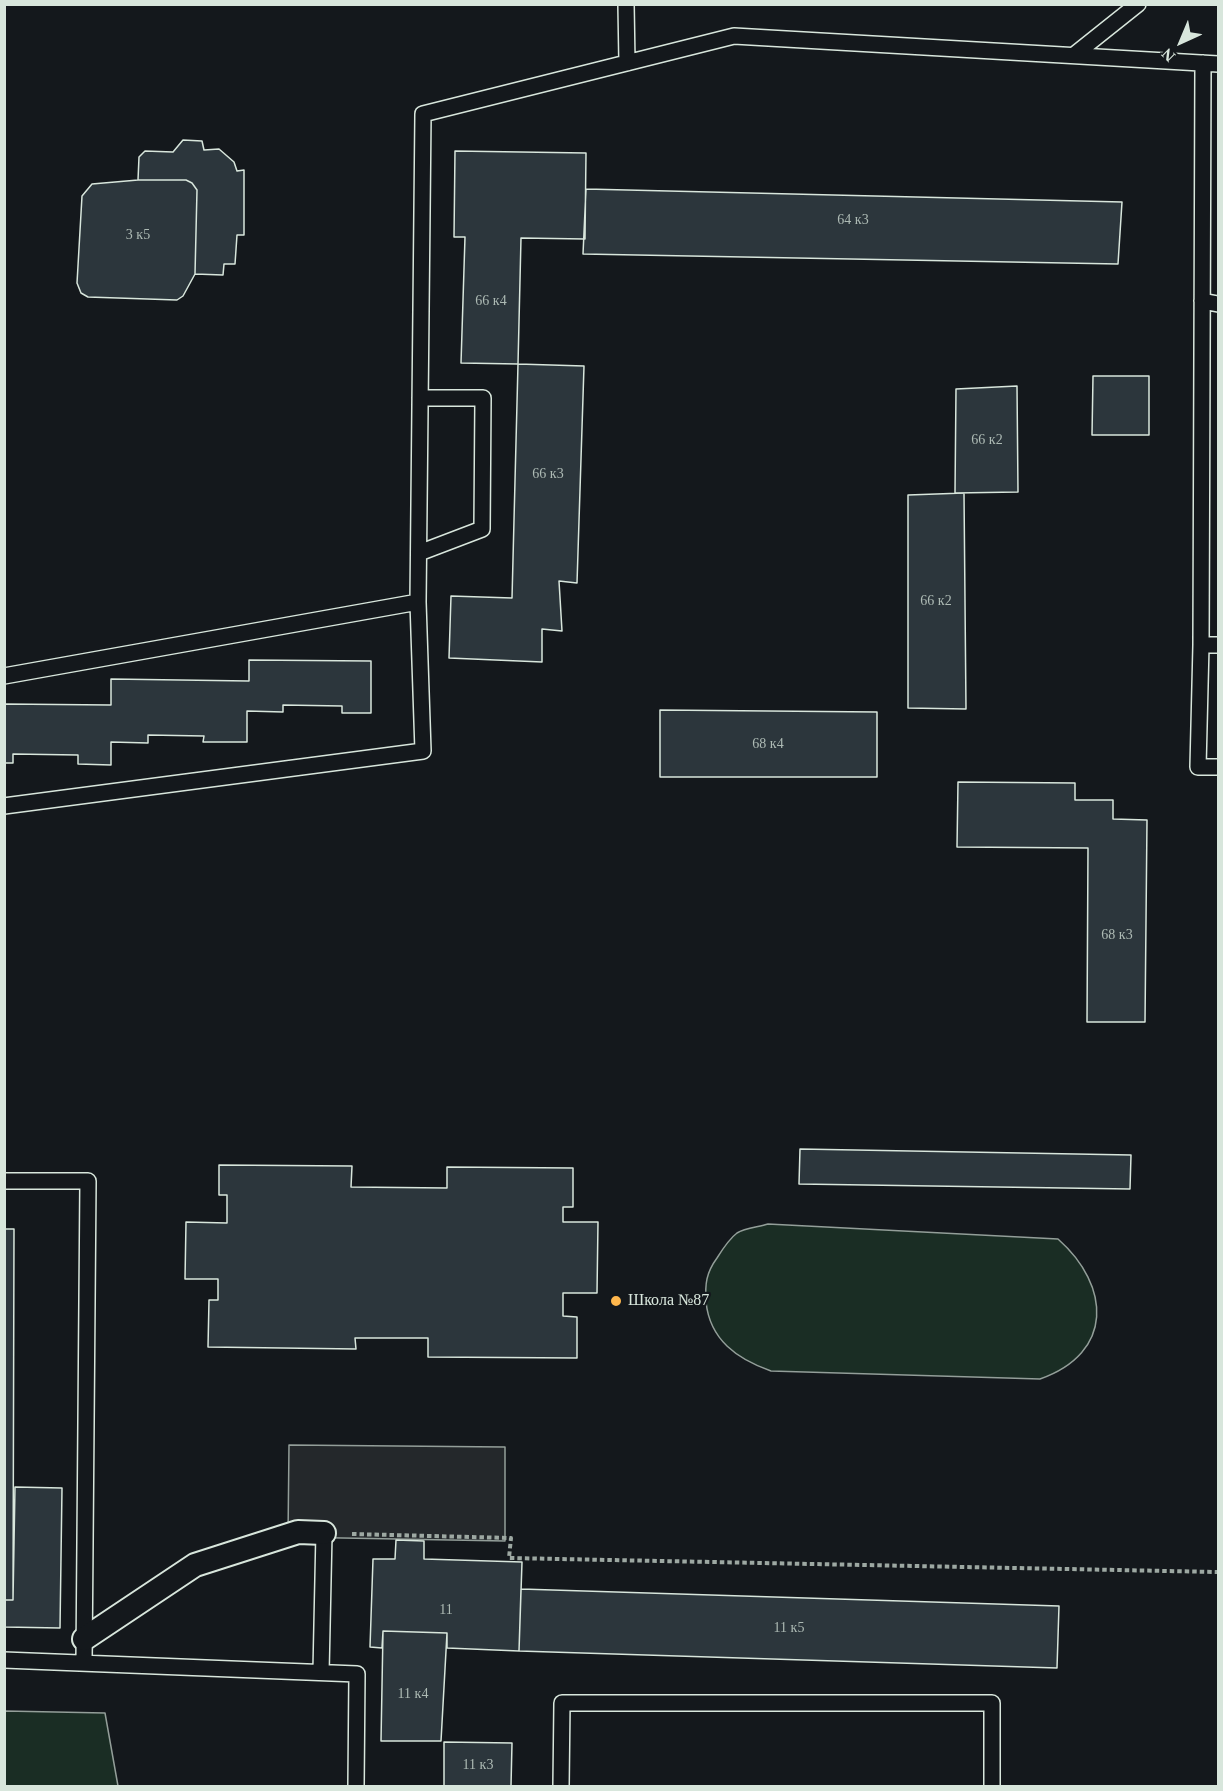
<!DOCTYPE html>
<meta charset="utf-8">
<style>
body{margin:0}
#map{position:relative;width:1223px;height:1791px;overflow:hidden;background:#14181c;font-family:"Times New Roman",serif}
canvas{display:block}
.frame{position:absolute;inset:0;border:6px solid #d8e6dc;pointer-events:none}
.north{position:absolute;left:1151px;top:12px;width:60px;height:60px;-webkit-text-stroke:4px #14181c;paint-order:stroke;rotate:224deg;font-size:16px;font-weight:700;line-height:24px;text-align:center;color:#d8e6dc}
.north::after{content:'';display:block;margin:auto;width:21px;height:27px;background:#d8e6dc;clip-path:polygon(50% 0,100% 100%,50% 72%,0 100%)}
</style>
<div id="map">
<canvas width="1223" height="1791"></canvas>
<div class="frame"></div>
<div class="north">N</div>
</div>
<script>
const g = document.querySelector('canvas').getContext('2d');
g.lineJoin = 'round';
function paint(path, color) {
  g.fillStyle = color;
  g.fill(path, 'evenodd');
}
function stroke(path, color, width, dash) {
  g.strokeStyle = color;
  g.lineWidth = width;
  g.lineCap = dash ? 'butt' : 'round';
  g.setLineDash(dash || []);
  g.stroke(path);
}
function label(font, color, halo, rows, align = 'center') {
  g.font = font + ' "Times New Roman",serif';
  g.lineWidth = 4.5;
  g.setLineDash([]);
  g.textBaseline = 'middle';
  g.strokeStyle = halo;
  g.fillStyle = color;
  for (const [text, x, y, turn = 0] of rows) {
    g.save();
    g.translate(x, y);
    g.rotate((+turn || 0) * Math.PI / 180);
    g.textAlign = isNaN(turn) ? turn : align;
    if (halo) g.strokeText(text, 0, 0);
    g.fillText(text, 0, 0);
    g.restore();
  }
}
const green = new Path2D(`
 M768 1224 1058 1239C1111 1286 1114 1353 1040 1379L771 1371C737 1359 710 1340 706 1302 705 1284 706 1273 717 1258 722 1250 729 1239 737 1233 745 1228 759 1227 768 1224Z
 M5 1711 105 1713 118 1786H5Z`);
const parking = new Path2D(`
 M289 1445 505 1447V1541L288 1537Z`);
const building = new Path2D(`
 M183 140 202 141 204 150 219 149 234 162 237 171 244 170V235H237L235 264H224L223 275 195 274 197 190 192 183 186 180H138L139 157 145 151 173 152Z
 M455 151 586 153 585 239 521 238 518 364 461 363 465 237H454Z
 M138 180H186L192 183 197 190 195 274 183 296 177 300 88 297 81 293 77 283 82 196 92 184Z
 M586 189 1122 202 1118 264 583 254Z
 M518 364 584 366 577 583 559 581 562 631 542 629V662L449 658 451 596 512 598Z
 M1093 376H1149V435H1092Z
 M1017 386 1018 492 955 493 956 389Z
 M964 493 966 709 908 708V495Z
 M249 660 371 661V713H342V706L283 705V712L247 711V742H203L204 736 148 735V743L111 742V765L78 764V755L13 754V763H4V704L111 705V679L249 681Z
 M660 710 877 712V777H660Z
 M958 782 1075 783V800H1113V819L1147 820 1145 1022H1087L1088 848 957 847Z
 M800 1149 1131 1155 1130 1189 799 1184Z
 M219 1165 352 1166 351 1187 447 1188V1167L573 1168V1207H563V1222H598L597 1293H563V1316L577 1317V1358L428 1357V1338H355L356 1349 208 1347 209 1300H218V1279H185L186 1222 227 1223V1195H219Z
 M4 1229H14L13 1600H4Z
 M15 1487 62 1488 60 1628 4 1627V1600H13Z
 M396 1540 424 1541V1559L522 1562 519 1651 447 1648V1633L383 1631 382 1648 370 1647 373 1559H395Z
 M521 1589 1059 1606 1057 1668 519 1651Z
 M383 1631 447 1633 441 1741H381Z
 M444 1742 512 1743 511 1786H444Z`);
const path = new Path2D(`
 M352 1534 511 1538 509 1558 1218 1572`);
const service = new Path2D(`
 M626 4 627 63
 M1074 55 1138 4
 M1203 63 1201 645 1198 767H1218
 M1202 301 1218 304
 M419 553 482 529 483 398H420
 M1201 645H1218
 M4 676 418 602 423 114 734 36 1218 64
 M4 806 423 751 418 602
 M4 1181H88L84 1662
 M4 1660 357 1674 356 1786
 M321 1672 324 1533
 M561 1786 562 1703H992V1786`);
const pedestrian = new Path2D(`
 M84 1639 195 1565 298 1532 324 1533`);
const markers = [
 [616,1301,6,"#ffb74d"]
];
const numberNames = [
 ["64 к3",853,220],
 ["3 к5",138,235],
 ["66 к4",491,301],
 ["66 к2",987,440],
 ["66 к3",548,474],
 ["66 к2",936,601],
 ["68 к4",768,744],
 ["68 к3",1117,935],
 ["11",446,1610],
 ["11 к5",789,1628],
 ["11 к4",413,1694],
 ["11 к3",478,1765]
];
const poiNames = [
 ["Школа №87",628,1301]
];
paint(green, '#1a2d24');
stroke(green, '#939e99', 1.5);
paint(parking, '#24282b');
stroke(parking, '#939e99', 1.5);
paint(building, '#2c363c');
stroke(building, '#d8e6dc', 1.5);
stroke(service, '#d8e6dc', 18);
stroke(pedestrian, '#d8e6dc', 26);
stroke(path, '#9da8a2', 4, [4.5, 3]);
stroke(service, '#14181c', 15);
stroke(pedestrian, '#14181c', 22);
for (const [x, y, r, color] of markers) {
  const dot = new Path2D();
  dot.arc(x, y, r, 0, 2 * Math.PI);
  g.fillStyle = color;
  g.fill(dot);
  stroke(dot, '#14181c', 2);
}
label('14px', '#adbab4', null, numberNames);
label('16px', '#d8e6dc', '#14181c', poiNames, 'left');
</script>
